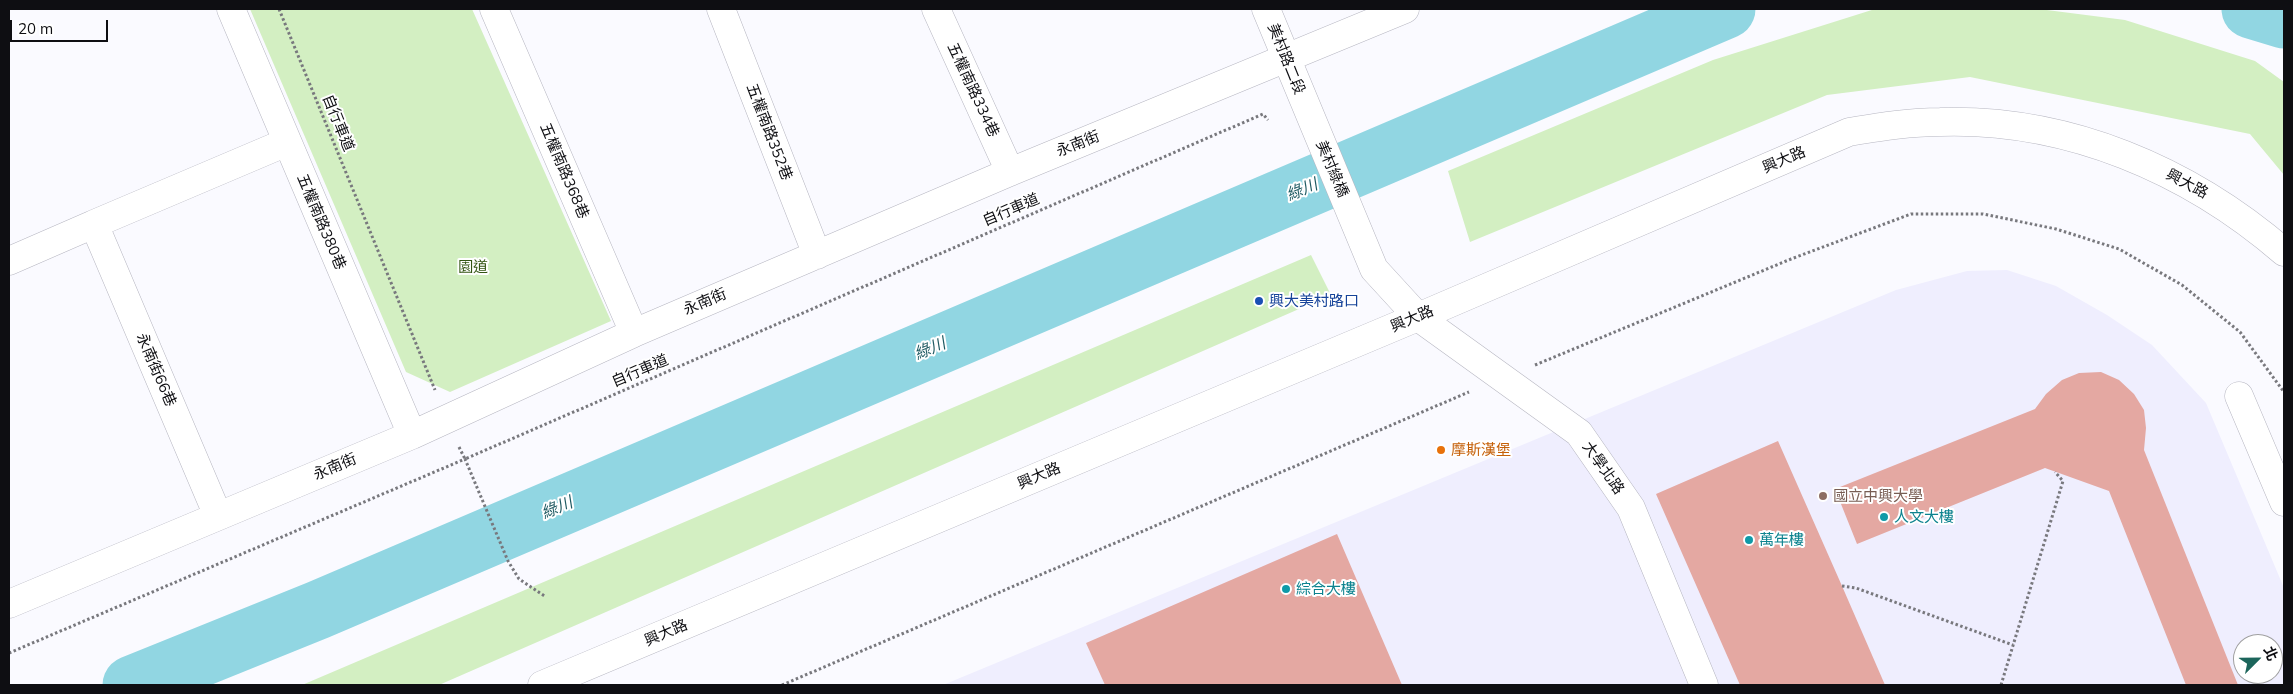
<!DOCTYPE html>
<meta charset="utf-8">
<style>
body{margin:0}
#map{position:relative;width:2293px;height:694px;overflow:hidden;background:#fafaff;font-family:Mulish,"Noto Sans TC",sans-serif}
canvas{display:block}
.frame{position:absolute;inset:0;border:10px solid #0e0e12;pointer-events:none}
.north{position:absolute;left:2233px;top:634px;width:50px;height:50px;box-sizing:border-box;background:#fff;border:1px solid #9f9fa0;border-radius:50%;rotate:67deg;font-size:14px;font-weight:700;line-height:20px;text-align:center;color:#0e0e12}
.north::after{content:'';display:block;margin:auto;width:18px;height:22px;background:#1c655b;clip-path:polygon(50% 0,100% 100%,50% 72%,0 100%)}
.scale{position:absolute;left:10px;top:20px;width:98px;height:22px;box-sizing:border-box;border:2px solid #0e0e12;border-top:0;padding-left:6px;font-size:15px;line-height:18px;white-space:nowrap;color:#0e0e12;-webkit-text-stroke:4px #fff;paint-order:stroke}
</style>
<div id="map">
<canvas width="2293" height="694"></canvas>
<div class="frame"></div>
<div class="north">北</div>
<div class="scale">20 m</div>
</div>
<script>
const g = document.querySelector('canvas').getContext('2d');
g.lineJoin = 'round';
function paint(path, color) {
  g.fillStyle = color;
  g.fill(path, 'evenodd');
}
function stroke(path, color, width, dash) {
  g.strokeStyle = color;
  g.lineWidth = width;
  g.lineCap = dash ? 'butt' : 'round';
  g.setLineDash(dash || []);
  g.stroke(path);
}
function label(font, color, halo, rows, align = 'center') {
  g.font = font + ' Mulish,"Noto Sans TC",sans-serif';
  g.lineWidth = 4;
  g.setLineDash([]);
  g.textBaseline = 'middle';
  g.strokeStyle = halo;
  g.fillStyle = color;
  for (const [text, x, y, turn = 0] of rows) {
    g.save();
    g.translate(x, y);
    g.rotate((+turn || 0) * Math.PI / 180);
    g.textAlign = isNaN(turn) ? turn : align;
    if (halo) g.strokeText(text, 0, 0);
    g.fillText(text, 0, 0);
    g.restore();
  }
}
const built = new Path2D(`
 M2007 270 2056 286 2107 315 2152 345 2206 403 2284 588V685H943L1896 290 1967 271ZM2243 644H2273V674H2243Z`);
const green = new Path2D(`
 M250 9H472L611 321 450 392 406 372Z
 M1875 9H2039L2125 20 2255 61 2284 82V175L2250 134 1970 77 1827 95 1470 242 1448 171 1713 60Z
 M1311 255 1331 295 439 685H302Z`);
const river = new Path2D(`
 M2251 9 2284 19
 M132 685 318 610 1726 9`);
const building = new Path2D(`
 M2101 372 2119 380 2134 394 2144 410 2146 428 2144 450 2238 685H2186L2109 491 2045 468 1857 544 1835 489 2035 409 2046 394 2062 380 2079 373Z
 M1778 441 1842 586 1885 685H1740L1656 494Z
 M1337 534 1402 685H1105L1086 643Z`);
const path = new Path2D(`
 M279 9 435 390
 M1535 365 1791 259 1911 214H1983L2056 229 2119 249 2182 285 2240 332 2284 392
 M459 447 465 459 1263 114 1268 120
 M1842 586 1856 588 2013 645
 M9 653 465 459 508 561 519 579 546 597
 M782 685 1469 392
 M2001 685 2063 481 2055 472`);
const minor = new Path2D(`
 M231 9 412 435
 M494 9 634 333
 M721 9 817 255
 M936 9 1010 172
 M1266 9 1374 269 1418 317 1579 433 1631 508 1704 685
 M9 261 94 224
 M2239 396 2284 502
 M218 516 94 224 287 142
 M9 604 412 435 634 333 1010 172 1405 9
 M542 685 1418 317 1849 132C1880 127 1910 122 1940 122 2068 118 2189 170 2284 252`);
const markers = [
 [1259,301,5,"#1a4fb4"],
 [1441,450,5,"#e8710a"],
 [1823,496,5,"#8d6e63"],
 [1884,517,5,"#0f9aa8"],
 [1749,540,5,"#0f9aa8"],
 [1286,589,5,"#0f9aa8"]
];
const streetNames = [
 ["美村路二段",1286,59,68],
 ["五權南路334巷",973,90,65],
 ["自行車道",338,123,68],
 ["五權南路352巷",769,132,69],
 ["永南街",1078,144,-22],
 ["興大路",1784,160,-23],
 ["美村綠橋",1332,169,67],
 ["五權南路368巷",564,171,67],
 ["興大路",2187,184,28],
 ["自行車道",1011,210,-23],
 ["五權南路380巷",321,222,67],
 ["永南街",705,302,-23],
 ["興大路",1412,319,-23],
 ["永南街66巷",156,370,67],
 ["自行車道",640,371,-23],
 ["永南街",335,467,-23],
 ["大學北路",1603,468,55],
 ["興大路",1039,476,-23],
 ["興大路",666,633,-23]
];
const parkNames = [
 ["園道",473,267]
];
const transitNames = [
 ["興大美村路口",1269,301]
];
const foodNames = [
 ["摩斯漢堡",1451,450]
];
const educationNames = [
 ["國立中興大學",1833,496]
];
const cultureNames = [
 ["人文大樓",1894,517],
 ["萬年樓",1759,540],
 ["綜合大樓",1296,589]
];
const waterNames = [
 ["綠川",1302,190,-23],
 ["綠川",930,349,-23],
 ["綠川",557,508,-23]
];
paint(built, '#efeefe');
paint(green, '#d3efc2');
stroke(river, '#91d6e2', 59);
paint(building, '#e4a8a2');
stroke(minor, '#b6b6c1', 29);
stroke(path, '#78787d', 3, [2.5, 2.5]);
stroke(minor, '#fff', 28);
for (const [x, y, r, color] of markers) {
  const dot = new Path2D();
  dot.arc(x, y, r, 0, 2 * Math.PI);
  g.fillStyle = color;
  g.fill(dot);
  stroke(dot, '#fff', 2);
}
label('15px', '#0e0e12', '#fff', streetNames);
label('15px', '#335513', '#fff', parkNames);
label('15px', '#164399', '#fff', transitNames, 'left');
label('15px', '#c56008', '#fff', foodNames, 'left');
label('15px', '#785e54', '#fff', educationNames, 'left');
label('15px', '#0d838f', '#fff', cultureNames, 'left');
label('italic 16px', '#1f5a62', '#fff', waterNames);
</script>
